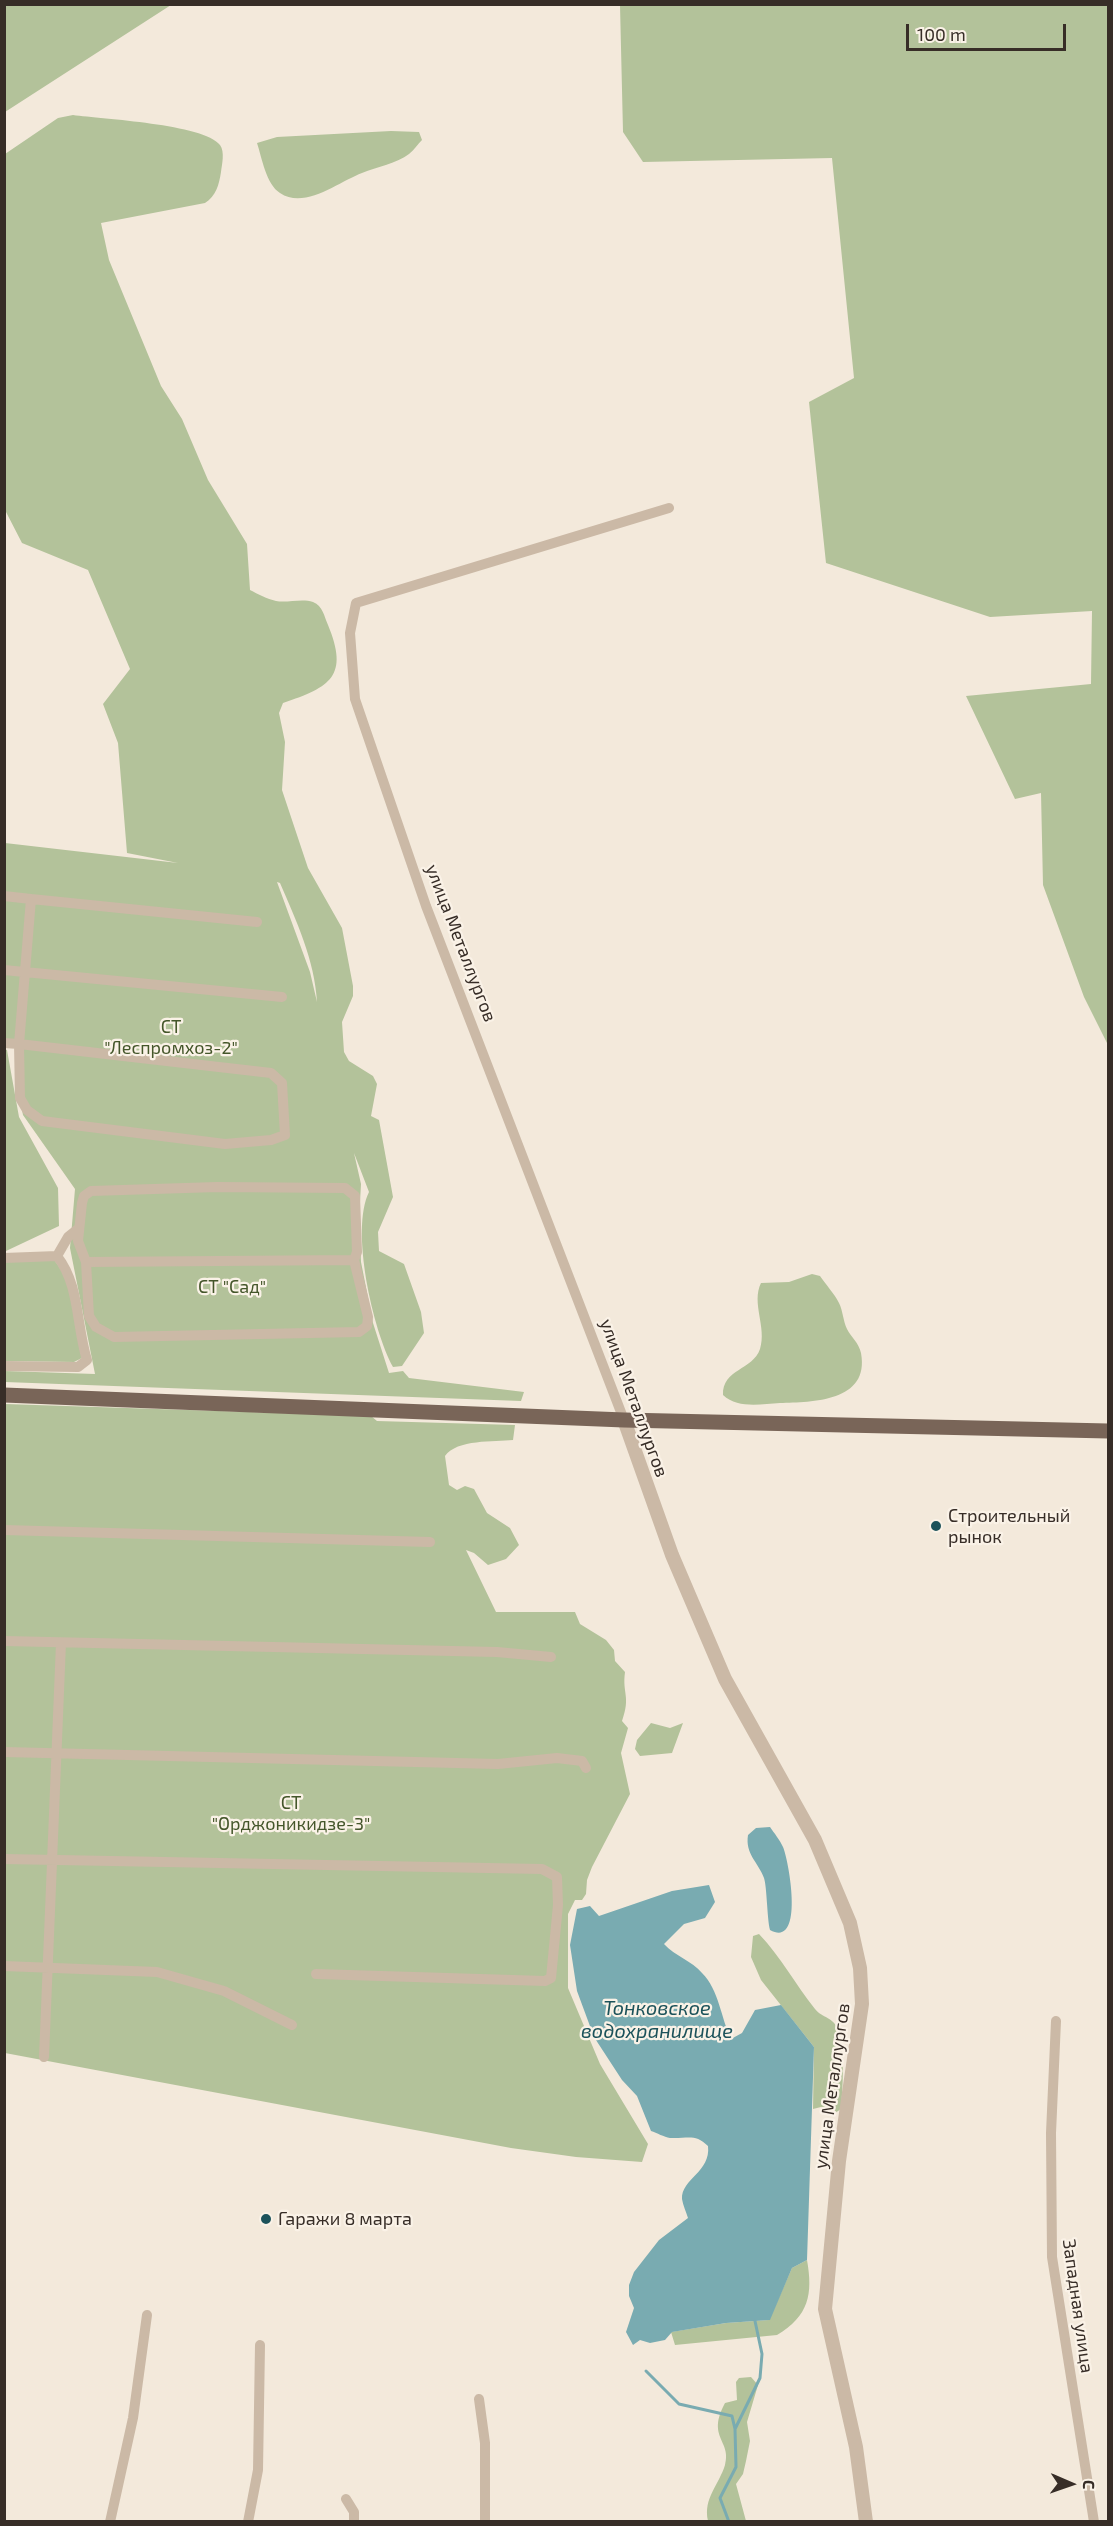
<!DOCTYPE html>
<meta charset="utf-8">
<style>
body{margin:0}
#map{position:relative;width:1113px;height:2526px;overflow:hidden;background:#f3e9db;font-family:"Exo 2",sans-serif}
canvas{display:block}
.frame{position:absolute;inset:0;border:6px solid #372d27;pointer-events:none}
.north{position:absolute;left:1041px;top:2454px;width:60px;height:60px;-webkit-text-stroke:4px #faf2e7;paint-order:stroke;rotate:92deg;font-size:16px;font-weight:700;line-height:24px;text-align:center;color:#372d27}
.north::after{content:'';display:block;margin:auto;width:21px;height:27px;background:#372d27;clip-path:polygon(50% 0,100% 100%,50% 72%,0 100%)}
.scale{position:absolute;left:906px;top:24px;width:160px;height:27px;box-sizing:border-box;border:3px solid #372d27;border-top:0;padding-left:8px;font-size:18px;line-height:21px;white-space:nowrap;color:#372d27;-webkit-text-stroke:4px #faf2e7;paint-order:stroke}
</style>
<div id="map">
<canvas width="1113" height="2526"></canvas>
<div class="frame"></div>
<div class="north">С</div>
<div class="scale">100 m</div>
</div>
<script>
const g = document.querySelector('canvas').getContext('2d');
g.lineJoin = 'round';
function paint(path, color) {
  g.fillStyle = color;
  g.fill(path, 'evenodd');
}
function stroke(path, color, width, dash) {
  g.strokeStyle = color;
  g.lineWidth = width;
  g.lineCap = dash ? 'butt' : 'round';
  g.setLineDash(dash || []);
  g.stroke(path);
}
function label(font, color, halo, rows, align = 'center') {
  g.font = font + ' "Exo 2",sans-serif';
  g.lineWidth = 4.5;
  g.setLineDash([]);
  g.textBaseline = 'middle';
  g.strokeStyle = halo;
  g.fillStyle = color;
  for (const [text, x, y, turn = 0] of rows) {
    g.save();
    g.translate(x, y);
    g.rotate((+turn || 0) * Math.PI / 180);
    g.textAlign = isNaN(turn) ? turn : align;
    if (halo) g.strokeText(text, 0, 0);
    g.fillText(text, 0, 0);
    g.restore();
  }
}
const green = new Path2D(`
 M5 4H171V5L5 112Z
 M620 5H1108V1045L1084 997 1043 885 1041 793 1015 799 966 696 1091 684 1092 611 990 617 826 563 809 402 854 378 832 158 643 162 623 132Z
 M73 115C102 119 204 124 220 145 225 152 222 164 221 172 219 185 216 196 205 203L101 223 109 260 161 386 182 419 208 480 247 544 250 590C258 594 267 599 276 601 288 603 302 598 313 602 323 606 324 616 328 625 349 676 331 687 283 703L279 713 285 742 282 790 308 868 342 928 353 986V996L342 1022 344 1052 349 1061 373 1076 377 1084 371 1116 379 1120 393 1197 378 1232 379 1251 404 1264 421 1312 424 1333 402 1366 393 1367C373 1330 350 1230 369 1192L354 1153 361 1184 359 1220 361 1262 373 1323 389 1373 403 1371 409 1378 524 1392 521 1401 5 1382V1371L95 1374 70 1248 75 1189 23 1115 17 1084 20 1046 5 1044V843L178 863 127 853 118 743 103 704 130 669 88 570 22 543 5 510V154L58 118ZM277 882 280 883C296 920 315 961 317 1002L310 972Z
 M391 131 419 132 422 140C418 144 414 150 409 154 397 163 377 167 362 173 340 181 305 210 280 193 266 184 262 158 257 143L277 137Z
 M4 1049 7 1050 19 1117 58 1188 59 1226 6 1251Z
 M54 1260C75 1282 74 1329 82 1358L74 1362 5 1361 4 1262Z
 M812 1274 820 1276C826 1285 834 1293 839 1303 843 1311 843 1321 847 1329 851 1337 859 1343 861 1353 870 1402 812 1402 780 1403 761 1404 738 1409 723 1395 722 1369 753 1370 760 1349 767 1327 751 1303 761 1283L789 1282Z
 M5 1404 371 1416 377 1421 515 1425 513 1440C494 1442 457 1439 445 1456L449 1485 457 1490 465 1486 474 1489 487 1513 510 1528 519 1545 506 1559 488 1565 474 1553 466 1550 496 1612H575L580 1624 606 1640 614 1650 615 1661 625 1672C622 1694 631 1696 622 1721L628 1728 621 1753 630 1794 592 1867 587 1880 586 1894 582 1900H575L568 1914V1988L600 2064 648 2144 642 2162 576 2157 511 2148 5 2053Z
 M651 1723 670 1728 683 1723 672 1753 640 1756 635 1749 637 1740Z
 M759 1934C781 1957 795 1984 815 2009 822 2018 834 2017 838 2030 845 2054 843 2084 841 2109L835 2113 821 2107 813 2109 814 2047 761 1980 751 1957 753 1936Z
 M807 2260C813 2294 809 2316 777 2335L675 2345 671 2332 726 2323 769 2320 792 2268Z
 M751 2377 758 2385 747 2422 750 2441 746 2461 743 2474 736 2484 746 2521H708C703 2498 719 2485 725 2465 732 2440 706 2438 725 2403L737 2400 736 2382 739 2378Z`);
const water = new Path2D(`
 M770 1827C774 1833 780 1840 783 1847 789 1861 805 1949 770 1930 767 1917 767 1887 764 1878 758 1862 745 1854 748 1835L756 1828Z
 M709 1885 715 1902 705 1918 684 1924 664 1944C675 1956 692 1961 702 1973 719 1990 721 2018 731 2039L742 2033 755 2010 781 2005 814 2047 807 2260 792 2268 770 2320 726 2323 672 2332 665 2340 650 2343 640 2340 633 2345 626 2332 634 2308 629 2296V2285L634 2272 659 2240 688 2218C686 2212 683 2205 682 2199 681 2179 711 2172 708 2146 695 2133 687 2139 670 2138 664 2137 657 2133 651 2131L637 2096 622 2080 594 2037 577 1991 570 1945 577 1909 590 1906 599 1916 672 1891Z`);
const stream = new Path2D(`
 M646 2371 679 2404 732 2416 735 2429
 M729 2522 720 2498 736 2467 735 2429 760 2378 762 2354 755 2321`);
const minor = new Path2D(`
 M4 896 31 899
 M4 970 282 997
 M4 1043 19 1044 271 1073 282 1083 285 1135 271 1140 225 1144 42 1121 27 1110 20 1098 19 1044 31 899 257 922
 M57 1256 68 1237 78 1229
 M4 1258 57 1256C80 1285 76 1325 87 1360L78 1367 4 1366
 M86 1262 354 1260 357 1252 355 1196 345 1188 217 1187 91 1191 84 1196 82 1203 78 1241 86 1262 89 1316 96 1327 114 1337 359 1332 367 1326 368 1317 354 1260
 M624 1420 426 906 355 699 350 633 356 603 669 508
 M4 1530 430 1542
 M4 1641 497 1652 551 1657
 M4 1752 498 1764 557 1758 582 1761 586 1768
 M4 1859 542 1869 557 1877 558 1905 551 1978 545 1981 316 1974
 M4 1966 157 1972 224 1991 292 2025
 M1056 2021 1051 2133 1052 2257 1094 2522
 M44 2057 61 1643
 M479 2399 485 2443V2522
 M346 2499 354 2512V2522
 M110 2522 133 2418 147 2315
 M248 2522 258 2470 260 2345`);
const tertiary = new Path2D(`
 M624 1420 672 1555 725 1679 815 1840 850 1923 860 1968 862 2004 839 2161 825 2309 856 2447 866 2522`);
const primary = new Path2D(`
 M4 1395 624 1420 1108 1431`);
const markers = [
 [936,1526,6,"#1c525a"],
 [266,2219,6,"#1c525a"]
];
const streetNames = [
 ["улица Металлургов",461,943,69],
 ["улица Металлургов",634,1398,70],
 ["улица Металлургов",832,2086,-82],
 ["Западная улица",1078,2306,82]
];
const parkNames = [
 ["СТ",171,1027],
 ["\"Леспромхоз-2\"",171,1048],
 ["СТ \"Сад\"",232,1287],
 ["СТ",291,1803],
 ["\"Орджоникидзе-3\"",291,1824]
];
const poiNames = [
 ["Строительный",948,1516],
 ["рынок",948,1537],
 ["Гаражи 8 марта",278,2219]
];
const waterNames = [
 ["Тонковское",657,2008],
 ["водохранилище",657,2031]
];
paint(green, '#b3c29a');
paint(water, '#79abb1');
stroke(stream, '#79abb1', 3);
stroke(minor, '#cbb9a6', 10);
stroke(tertiary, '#cbb9a6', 14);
stroke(primary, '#796558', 15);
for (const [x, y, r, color] of markers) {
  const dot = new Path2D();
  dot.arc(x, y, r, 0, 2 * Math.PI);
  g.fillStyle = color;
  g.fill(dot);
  stroke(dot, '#faf2e7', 2);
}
label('18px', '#372d27', '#faf2e7', streetNames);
label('18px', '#44562a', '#faf2e7', parkNames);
label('18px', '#372d27', '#faf2e7', poiNames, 'left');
label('italic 20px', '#1c525a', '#faf2e7', waterNames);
</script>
